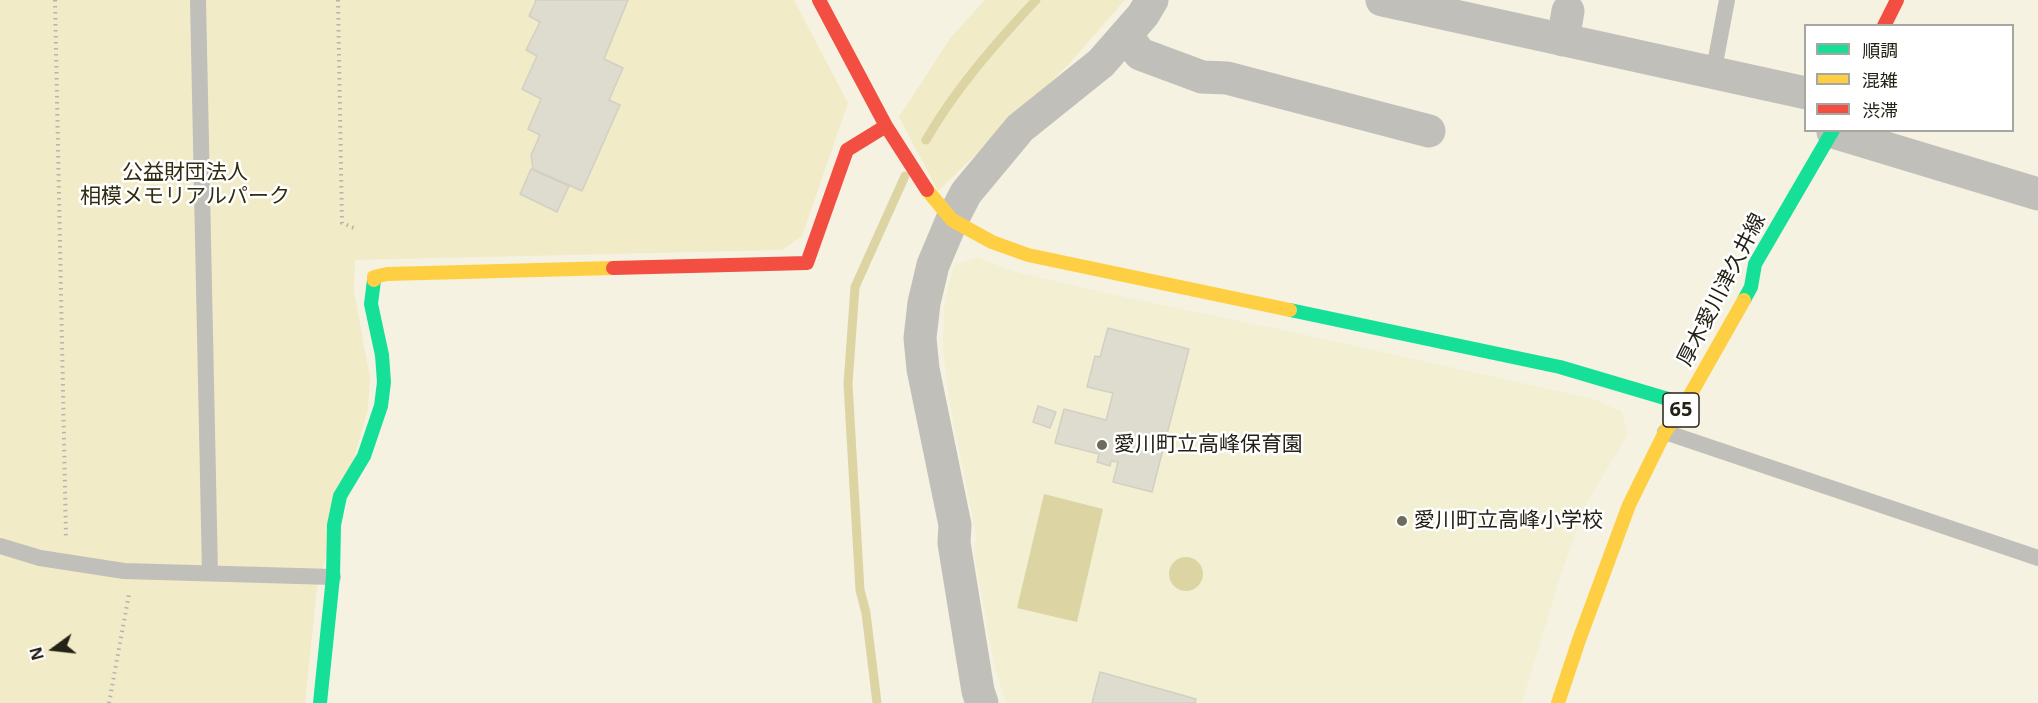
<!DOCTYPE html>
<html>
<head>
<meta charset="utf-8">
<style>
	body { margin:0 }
	#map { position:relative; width:2038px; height:703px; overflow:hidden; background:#f5f2e2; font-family:"Noto Sans","Noto Sans JP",sans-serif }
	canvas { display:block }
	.legend { position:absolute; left:1804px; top:24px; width:210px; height:108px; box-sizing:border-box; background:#fff; border:2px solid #a7a7a2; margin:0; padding:8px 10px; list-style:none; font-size:18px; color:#242217 }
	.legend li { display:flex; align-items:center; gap:12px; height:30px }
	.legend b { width:30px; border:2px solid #a7a7a2 }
	.north { position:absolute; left:24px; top:619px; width:60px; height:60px; -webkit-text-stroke:4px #fff; paint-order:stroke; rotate:255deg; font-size:16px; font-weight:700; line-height:24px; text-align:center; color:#242217 }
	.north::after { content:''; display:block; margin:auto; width:21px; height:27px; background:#242217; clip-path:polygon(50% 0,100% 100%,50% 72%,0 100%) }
</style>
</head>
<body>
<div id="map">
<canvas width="2038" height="703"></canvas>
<ul class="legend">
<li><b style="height:8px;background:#16e098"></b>順調</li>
<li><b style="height:8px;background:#ffcf43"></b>混雑</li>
<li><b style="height:8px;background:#f24e42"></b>渋滞</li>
</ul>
<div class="north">N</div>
</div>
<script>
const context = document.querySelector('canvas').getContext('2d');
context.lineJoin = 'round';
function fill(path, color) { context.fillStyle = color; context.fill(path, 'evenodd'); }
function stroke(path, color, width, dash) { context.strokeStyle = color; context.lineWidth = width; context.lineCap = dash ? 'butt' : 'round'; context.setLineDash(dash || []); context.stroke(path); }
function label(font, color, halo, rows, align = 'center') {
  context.font = font + ' "Noto Sans","Noto Sans JP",sans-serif'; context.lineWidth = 5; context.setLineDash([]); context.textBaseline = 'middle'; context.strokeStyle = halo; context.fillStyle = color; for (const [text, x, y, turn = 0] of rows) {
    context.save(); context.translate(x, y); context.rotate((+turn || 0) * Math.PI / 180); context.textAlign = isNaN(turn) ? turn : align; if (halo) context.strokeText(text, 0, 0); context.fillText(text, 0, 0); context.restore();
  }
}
fill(new Path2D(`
	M978,257L1012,271L1133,299L1279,329L1594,399L1622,412L1628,435L1587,502L1561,574L1522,703H1006L994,665L973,547L977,540L949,399L943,352L944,304L954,265Z`), '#f3efd3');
fill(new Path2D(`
	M0,0H794L848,103L802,236L782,250L355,260L354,291L370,378L368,409L317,588L305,703H0Z
	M985,0H1125L1068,65L938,191L899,117L951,37Z`), '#f1ebc8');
fill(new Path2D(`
	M1044,494L1103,509L1077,622L1017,608Z
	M1169 574a17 17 0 1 1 34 0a17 17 0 1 1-34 0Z`), '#dcd5a3');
stroke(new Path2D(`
	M926,140C956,88 995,44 1036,0
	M877,703L866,613L860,590L848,384L855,287L905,176`), '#dcd5a3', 9);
const building = new Path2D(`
	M535,0H628L604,59L623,68L609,100L620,105L582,191L533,169L531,155L540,135L528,129L541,99L522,89L537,56L526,50L540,22L529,16L536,1Z
	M531,169L569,186L557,212L520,194Z
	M1108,328L1189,349L1152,492L1113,482L1118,462L1111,461L1110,466L1097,462L1099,454L1055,443L1064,409L1106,420L1113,393L1087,387L1095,356L1100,357Z
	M1038,406L1056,412L1050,428L1033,422Z
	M1100,672L1196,699L1195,703H1092Z`);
fill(building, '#dedbcf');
stroke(building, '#d2d0c3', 1.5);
stroke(new Path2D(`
	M55,0L66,538
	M338,0L342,223L354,228
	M109,703L129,594`), '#b5b4ad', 4, [1.5, 4.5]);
stroke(new Path2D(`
	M198,0L210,573
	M1713,74L1727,0
	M1665,432L2038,558
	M0,546L40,558L124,571L333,577`), '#c0bfb9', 16);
stroke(new Path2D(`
	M1382,0L1806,93
	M1126,35L1140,54L1202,77L1227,78L1429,131
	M1563,40L1568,11
	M1833,132L2038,194
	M982,703L978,691L954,543L955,525L923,369L920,338L924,303L933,265L952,220L966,193L1020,128L1101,63L1143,15L1152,0`), '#c0bfb9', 33);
stroke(new Path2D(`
	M1744,300L1751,287L1755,264L1833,130
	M1290,310L1560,367L1685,404
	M320,703L333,577L334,525L340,496L364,456L381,406L384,382L382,355L371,304L374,280`), '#16e098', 14);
stroke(new Path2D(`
	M927,190L952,220L992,242L1028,255L1290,310
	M374,280V277L387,274L613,268
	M1558,703L1579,640L1629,505L1665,432L1685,404L1744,300`), '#ffcf43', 14);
stroke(new Path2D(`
	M819,0L886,126L927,190
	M1884,26L1897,0
	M613,268L807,263L847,150L886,126`), '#f24e42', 14);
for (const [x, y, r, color] of [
	[1102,445,6,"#6d6b5e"],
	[1402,521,6,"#6d6b5e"]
]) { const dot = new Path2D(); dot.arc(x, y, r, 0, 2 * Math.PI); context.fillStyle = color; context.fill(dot); stroke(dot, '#fff', 2); }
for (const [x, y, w] of [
	[1681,410,36]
]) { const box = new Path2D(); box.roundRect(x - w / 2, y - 17, w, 34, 4.5); context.fillStyle = '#fff'; context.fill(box); stroke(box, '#242217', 1.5); }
label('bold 20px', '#242217', null, [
	["65",1681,410]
]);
label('21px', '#312c0f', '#fff', [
	["公益財団法人",185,173],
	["相模メモリアルパーク",185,197]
]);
label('21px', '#242217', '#fff', [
	["厚木愛川津久井線",1722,290,-63]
]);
label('21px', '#242217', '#fff', [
	["愛川町立高峰保育園",1114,445],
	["愛川町立高峰小学校",1414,521]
], 'left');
</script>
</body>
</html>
